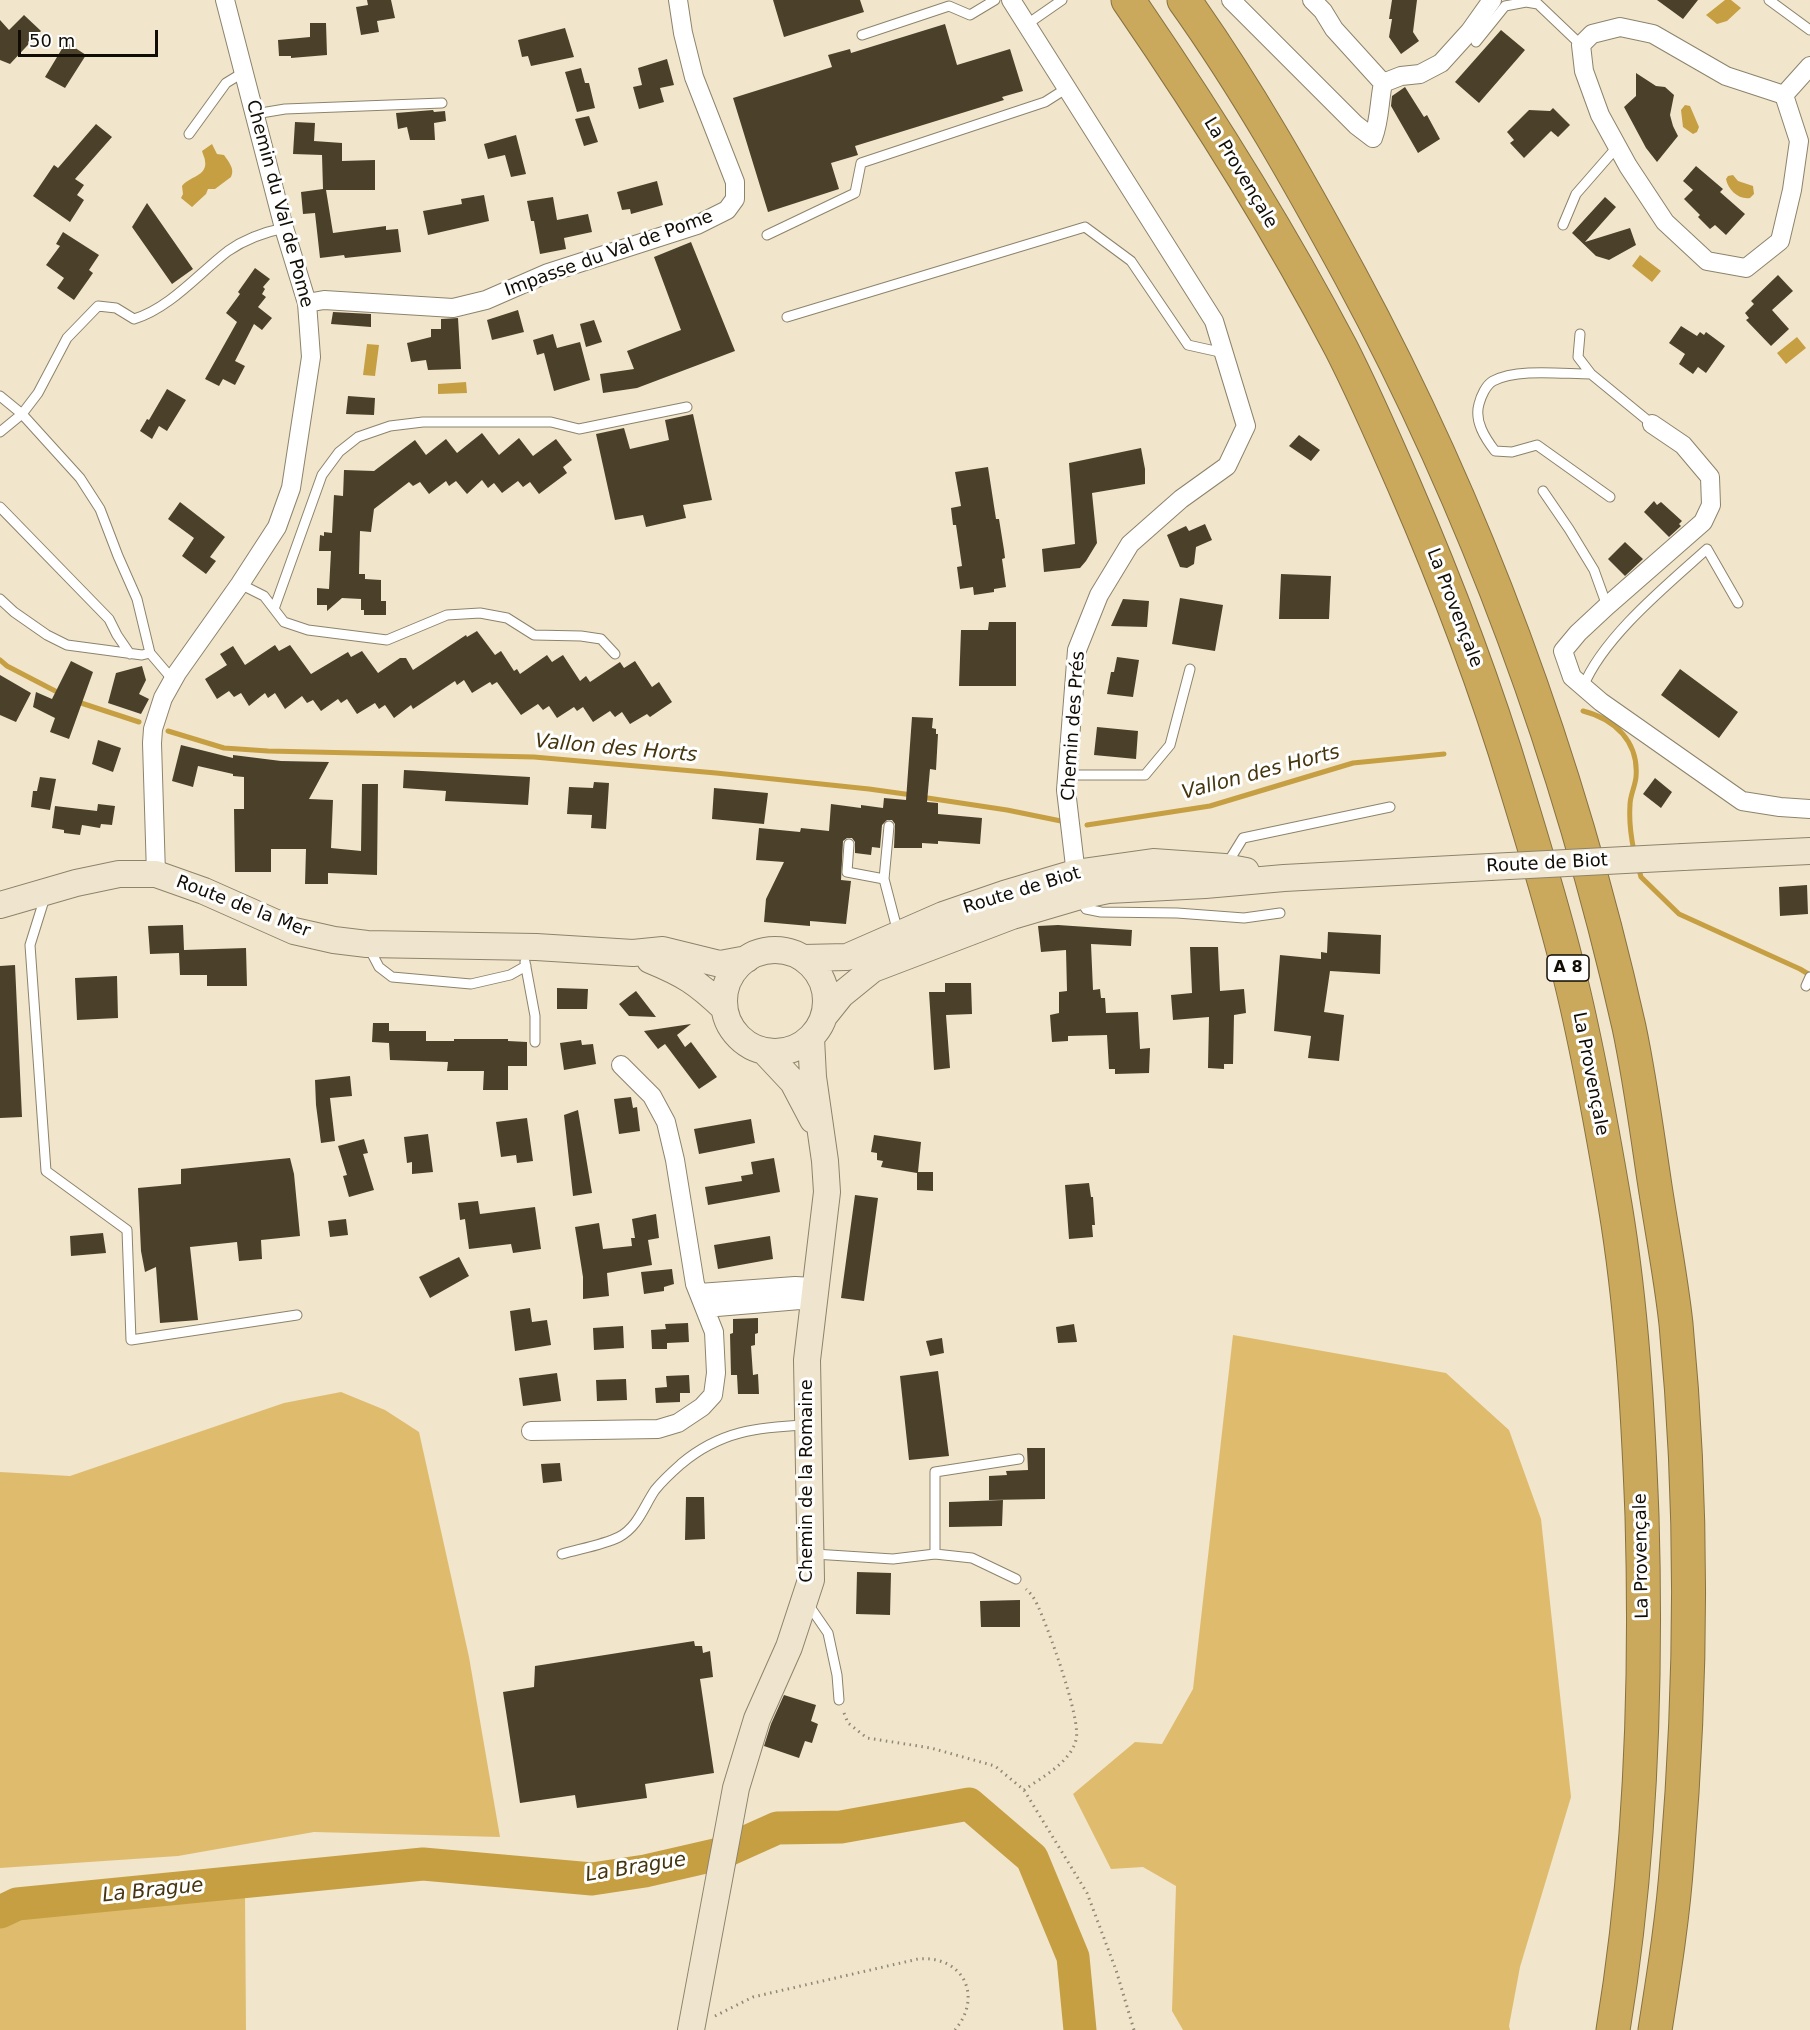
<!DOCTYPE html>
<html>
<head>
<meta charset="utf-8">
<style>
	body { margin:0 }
	#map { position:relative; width:1810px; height:2030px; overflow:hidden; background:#f1e5cc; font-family:"DejaVu Sans",sans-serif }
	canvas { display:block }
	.scale { position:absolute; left:18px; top:30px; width:140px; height:27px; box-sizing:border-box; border:3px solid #110d05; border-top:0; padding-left:8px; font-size:18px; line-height:21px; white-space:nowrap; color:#110d05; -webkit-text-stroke:4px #fff; paint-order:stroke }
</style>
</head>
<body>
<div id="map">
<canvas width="1810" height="2030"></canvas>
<div class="scale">50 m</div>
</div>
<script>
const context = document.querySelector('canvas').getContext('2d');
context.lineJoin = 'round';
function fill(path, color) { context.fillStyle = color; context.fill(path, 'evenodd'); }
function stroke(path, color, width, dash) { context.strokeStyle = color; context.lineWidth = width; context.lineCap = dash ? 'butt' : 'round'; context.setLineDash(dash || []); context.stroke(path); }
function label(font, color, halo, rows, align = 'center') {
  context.font = font + ' "DejaVu Sans",sans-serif'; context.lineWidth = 6; context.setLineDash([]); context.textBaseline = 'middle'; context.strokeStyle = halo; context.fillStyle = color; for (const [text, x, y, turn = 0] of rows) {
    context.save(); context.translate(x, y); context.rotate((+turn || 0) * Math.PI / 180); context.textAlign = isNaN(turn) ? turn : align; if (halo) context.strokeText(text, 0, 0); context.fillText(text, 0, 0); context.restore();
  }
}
fill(new Path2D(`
	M1233,1335L1446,1373L1509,1430L1541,1519L1571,1797L1520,1967L1509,2026L1510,2030H1183L1172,2011L1176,1886L1143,1867L1111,1869L1073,1794L1135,1742L1162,1744L1193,1689Z
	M341,1392L385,1410L419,1432L469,1657L500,1837L314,1832L178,1856L0,1868V1472L70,1476L284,1403Z
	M245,1895L246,2030H0V1924L12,1918L66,1907Z`), '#dfbc6d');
fill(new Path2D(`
	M1725,0H1731L1741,8L1727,21L1717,24L1706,15Z
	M1685,105L1690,106L1699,127L1697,132L1693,134L1683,127L1681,110Z
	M212,144L217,154L224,155C229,162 235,169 231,177L215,189H208L206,194L192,207L181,198L183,194L182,186C188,177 208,176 205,161C205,158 203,155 202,151Z
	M1733,175L1738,181L1753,186L1754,194L1750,198C1739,200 1728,190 1726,179L1728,176Z
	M1640,255L1661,271L1652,282L1632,266Z
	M1797,337L1806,348L1786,364L1777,353Z
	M367,344L379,345L375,376L363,375Z
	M466,382L467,393L438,394V384Z`), '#c69f43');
stroke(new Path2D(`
	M0,660L7,666L61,694
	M75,701L139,722
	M1583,711C1615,719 1639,742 1636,777C1635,787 1630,795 1630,805C1629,820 1631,837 1634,851
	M168,731L224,748L268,751L534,757L716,773L869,789L912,795
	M921,797L1007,810L1061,821
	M1087,825L1210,806L1353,763L1444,754
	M1638,866L1641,877L1679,914L1800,969L1810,975`), '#c69f43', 5);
stroke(new Path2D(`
	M0,1912L17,1904L423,1864L592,1879L645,1871L719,1854L777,1828L841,1827L969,1804L1032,1858L1073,1957L1080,2030`), '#c69f43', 33);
fill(new Path2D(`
	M367,0H391L395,18L377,21L379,32L361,35L356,7L368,5Z
	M773,0H860L864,12L784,37Z
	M1392,0H1417L1413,32L1419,41L1401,54L1389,37L1392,19H1389Z
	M1657,0H1698L1683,19Z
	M24,15L41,31L10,64L0,60V20L9,30Z
	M310,23H326L327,55L291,58V56H279L278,40L310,37Z
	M945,24L957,65L1010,49L1023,91L1002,97L1004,100L855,146L858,155L831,163L839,189L768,212L733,98L832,67L828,55L850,49L851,53Z
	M565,28L574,57L531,66L528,56L522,57L518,40Z
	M1501,30L1525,50L1479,103L1455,82Z
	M66,42L86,55L65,88L45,77Z
	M667,59L674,85L660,88L664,102L639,109L633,87L642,85L638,68Z
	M581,68L585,83H589L595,108L577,112L565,72Z
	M1636,73L1656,86L1665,87L1674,95L1670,115L1673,126L1678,136L1657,162L1646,148L1624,107L1636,96Z
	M1405,87L1424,117L1427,115L1440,139L1418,153L1391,106L1392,96Z
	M1553,108L1570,125L1558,137L1551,131L1524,158L1510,143L1514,140L1507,132L1529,110L1550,111Z
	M433,110L434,112L445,111L446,121L434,123L435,140H410L407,127L398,129L396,113Z
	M589,116L598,142L584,146L575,119Z
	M295,122L315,123L314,141L342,143V161L375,160V190H326L333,233L386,226V230L398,229L401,252L345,258L344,255L320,258L315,213L303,214L301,192L323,189L322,155L293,154Z
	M96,124L112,137L75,179L84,185L77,195L84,200L70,222L33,196L54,165L58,168Z
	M516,135L526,174L511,177L505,155L488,159L484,144Z
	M1696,166L1723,189L1720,192L1745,214L1726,235L1715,225L1710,229L1698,217L1700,215L1684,199L1693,190L1683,181Z
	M657,181L663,205L631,214L630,209L622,210L617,192Z
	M484,195L489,221L428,235L423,211L462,204L461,199Z
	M553,197L557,220L588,214L592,232L564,238L566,249L540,254L534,221H531L527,201Z
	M1605,197L1616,207L1585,242L1630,228L1636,245L1609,260L1596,256L1572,233Z
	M147,203L193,269L172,284L132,227Z
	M63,232L99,255L89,270L93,273L74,300L57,288L64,278L46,265L60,246L56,244Z
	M691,242L735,351L637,388L603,393L600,374L634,369L627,351L681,330L654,257Z
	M255,268L270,279L263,287L265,289L262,294L266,297L258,307L272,318L262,330L254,324L235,361L245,366L235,385L223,379L219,386L205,379L237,322L226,313L240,294L238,292Z
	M1778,275L1793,291L1772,310L1789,329L1771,346L1746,320L1749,318L1745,313L1754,304L1751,301Z
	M518,310L524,332L492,340L487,320Z
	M333,312L371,314V327L331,324Z
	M458,318L461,369L428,370L426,360L411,362L407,343L431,337V329H441V319Z
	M594,320L602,342L586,347L580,324Z
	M1681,326L1697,336L1700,332L1704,335L1706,332L1725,346L1706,373L1698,367L1693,374L1679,364L1685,354L1669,343Z
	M553,334L557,348L580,342L590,380L554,391L544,353L537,355L533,340Z
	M167,389L186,400L167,431L159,426L152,439L140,431L147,419L149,420Z
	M348,396L375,398L374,415L346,414Z
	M693,414L712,500L683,505L686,518L646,527L643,515L615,520L596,434L624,428L630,449L669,440L665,420Z
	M482,433L499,455L519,438L533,456L556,439L572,460L563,467L567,473L539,494L530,482L523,487L518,481L502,493L494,483L488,488L482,480L467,494L456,481L449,486L446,481L429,494L420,482L413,486L409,482L374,509L371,532L360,531L359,574H365V579L381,580V601H386V615H364V610H361V599L342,598L327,611V605H317V588L329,589L331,551H319L320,535L324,536V532L332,533L334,495L343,496L344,470L374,471L415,440L426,455L446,439L457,453Z
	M1299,435L1320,450L1311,461L1289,446Z
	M1141,448L1145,469V484L1092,493L1097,543L1086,561L1080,568L1044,572L1042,549L1075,544L1069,463Z
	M988,467L996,519H999L1004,550L1005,558L1002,559L1006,587L994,589V592L974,595L973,587L960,589L957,567L962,566L956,525H953L951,508L961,506L955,472Z
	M1654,501L1657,505L1661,502L1682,521L1679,524L1681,526L1669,537L1644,512Z
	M180,502L225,537L210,557L216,561L206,574L182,556L194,538L168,519Z
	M1205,524L1212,540L1196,547L1194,564L1187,568L1180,567L1167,535L1186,526L1189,531Z
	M1625,542L1643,559L1625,576L1608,559Z
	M1281,574L1331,576L1329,619H1279Z
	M1180,598L1223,605L1215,651L1172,644Z
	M1123,599L1149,601L1147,627L1111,626Z
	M989,622H1016V686H959L961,630H988Z
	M477,631L495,655L501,651L514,671L517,669L520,674L547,655L552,662L563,655L580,681L586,676L590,682L620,662L624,668L635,661L652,687L659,682L672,702L650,717L647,714L630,724L622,712L615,717L610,711L593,722L583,707L577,711L574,707L557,718L549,706L543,710L538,704L521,715L497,682L492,685L490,682L472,693L464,680L457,685L455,681L413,709L411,705L394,718L385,705L379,709L375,703L357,714L347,699L341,703L338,699L321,711L313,700L307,703L302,696L285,709L275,693L268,698L265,693L249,706L241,693L234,697L229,691L217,699L205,679L227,665L220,654L233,646L245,665L275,645L279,651L290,645L311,674L348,652L351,657L362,651L378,673L400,658H406L413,670L466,635L467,637Z
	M1117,657L1139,660L1133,697L1107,694L1111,672H1114Z
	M71,661L93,672L69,739L50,732L55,718L33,707L36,692L52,699Z
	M142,666L146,680L139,694L149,699L141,714L108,703L116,673Z
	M1680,669L1738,712L1719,738L1661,695Z
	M0,675L31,693L16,722L0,715Z
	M912,717L933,718L932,728L936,729V734H938L936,770L930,769L927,802L938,803V814L982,818L980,844L938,841V844L922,843V848H894L895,824L892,820H887L882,825L880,848L872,847L871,855L855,853V842L852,838H847L843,841L841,880L851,881L846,924L810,921V926L764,922L766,899L784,862L756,860L759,828L800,832L801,828L829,831L831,804L861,808V805L883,808L884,798L906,800Z
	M1097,727L1138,731L1136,759L1094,755Z
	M98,740L121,748L113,772L92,764Z
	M181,745L233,758V755L281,761L329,762L309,799L333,800L331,848L361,851L362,784H378L377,875L328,873V884H305L306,849H271V872H235L234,809H244V777L233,776V774L198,766L193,787L172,781Z
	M404,770L530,777L528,805L445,801L446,791L403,788Z
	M40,777L56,779L50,810L31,807L33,791H37Z
	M1655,778L1672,792L1661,808L1643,794Z
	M594,782L609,783L606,829L591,828L592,815L567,814L569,787L593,788Z
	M714,788L768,793L764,824L712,819Z
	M98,804L115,806L112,825L101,824L100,828L82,825L80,835L64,833V830L52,828L55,806L97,811Z
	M1807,885L1808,914L1780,916L1779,887Z
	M183,925L184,950L246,948L247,986H207V975H180L179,953L150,954L148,926Z
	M1058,925L1132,930L1131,946L1091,944L1093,990L1100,989L1101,998H1105L1106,1013L1138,1012L1140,1049L1150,1048L1149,1073L1115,1074V1069H1109L1107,1035L1068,1036V1041L1052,1042L1050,1015L1059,1013V992L1067,991L1066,950L1041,952L1038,926Z
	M1328,932L1381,935L1380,974L1330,971L1324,1012L1344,1015L1339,1061L1308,1058L1311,1036L1274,1031L1280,955L1321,959V952L1327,953Z
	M1190,947H1218L1220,991L1244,989L1246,1013L1234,1015L1233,1064H1224V1069L1208,1068L1209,1017L1173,1020L1171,995L1192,993Z
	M15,965L22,1117L0,1118V966Z
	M117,976L118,1018L77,1020L75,978Z
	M945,983H971L972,1014L946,1015L950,1068L934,1070L929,992H945Z
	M557,988L588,989L587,1009H557Z
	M636,991L656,1017L629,1016L619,1004Z
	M373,1023H389V1031H426V1041H454V1039H508V1041L527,1042V1066H508V1090H483L484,1071H447L448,1062L390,1060L389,1043L372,1042Z
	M691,1024L677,1035L685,1047L691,1042L717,1077L699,1089L665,1044L658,1049L644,1031Z
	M581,1040L582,1045L593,1044L596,1064L564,1070L560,1043Z
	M350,1076L352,1096L330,1098L335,1141L321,1143L316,1105L315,1080Z
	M631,1097L633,1108L637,1107L640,1131L619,1134L614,1099Z
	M578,1110L592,1193L573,1196L564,1115Z
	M527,1118L533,1161L517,1163L516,1155L501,1157L496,1122Z
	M751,1119L755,1143L699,1154L694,1129Z
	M428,1134L433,1172L412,1174V1162L407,1163L404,1137Z
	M874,1135L921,1142L918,1172H933V1191L917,1190V1173L881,1167L883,1161L877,1160V1153L871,1152Z
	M364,1139L368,1153L363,1154L374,1190L349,1197L343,1176L347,1175L338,1146Z
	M290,1158L294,1174L300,1236L261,1240L262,1259L239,1261L237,1242L190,1247L198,1320L160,1323L156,1267L145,1272L141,1251L138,1188L181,1184V1169Z
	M774,1158L780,1192L708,1205L705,1187L742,1181L741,1176L753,1174L751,1162Z
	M1089,1183L1091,1197H1093L1095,1225H1092L1093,1237L1069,1239L1065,1185Z
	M855,1195L878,1198L864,1301L841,1298Z
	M478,1201L480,1214L535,1207L541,1249L513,1253L511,1244L469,1249L465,1219L460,1220L458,1203Z
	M656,1214L659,1238L648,1240L652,1265L607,1273L609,1296L583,1299V1277L575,1227L599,1223L603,1249L632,1246L631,1238H635L632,1219Z
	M346,1219L348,1235L330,1237L328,1221Z
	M103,1233L106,1253L71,1256L70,1236Z
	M770,1236L773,1259L718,1269L714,1245Z
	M459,1257L469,1276L430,1298L419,1277Z
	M672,1269L674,1284L664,1287V1291L644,1294L641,1272Z
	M530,1308L532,1322L547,1320L551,1345L515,1351L510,1311Z
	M758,1318V1333L755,1334V1345L751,1346L753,1375L758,1374L759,1394H738L737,1375H731L730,1334L733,1333V1319Z
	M688,1323L689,1342L667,1343V1349H652L651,1330L666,1329L665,1324Z
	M1074,1324L1077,1342L1058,1343L1056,1327Z
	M623,1326L624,1348L594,1350L593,1328Z
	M942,1338L944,1353L930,1356L926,1341Z
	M938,1371L949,1456L909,1460L900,1376Z
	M557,1373L561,1401L523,1406L519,1378Z
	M689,1375L690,1393H680V1402L656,1403L655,1388L667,1387L666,1376Z
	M626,1379L627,1400L597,1401L596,1380Z
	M1027,1448H1045V1499L989,1500V1476L1007,1475L1006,1471L1028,1470Z
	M560,1463L562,1481L543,1483L541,1464Z
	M686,1497H704L705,1539L685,1540Z
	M1003,1500L1002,1526L949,1527V1502Z
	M857,1572L891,1573L890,1615L856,1614Z
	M1020,1600V1627H981L980,1601Z
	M694,1641L695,1646H702L703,1653L710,1651L713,1677L700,1679L714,1773L645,1784L647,1798L577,1808L575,1795L520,1803L503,1692L534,1687L535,1666Z
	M784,1695L816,1705L811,1721L818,1724L812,1743L805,1741L799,1758L764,1746L771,1724Z`), '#4b412b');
const lane = new Path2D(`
	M1769,0L1810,30
	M1026,25L1062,0
	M862,35L949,6L970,15L995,0
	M1476,42L1505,6L1526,2L1538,4L1581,45
	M255,114L285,109L442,103
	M189,134L226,83L244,72
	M1563,225L1576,194L1617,147
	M767,235L855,193L861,163L1045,102L1067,88
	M787,317L1085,227L1131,261L1188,345L1224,353
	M1580,334L1578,357L1591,374L1652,424
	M1591,374C1563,374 1517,368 1493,381C1486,385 1481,396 1479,404C1474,421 1485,438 1495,451L1512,452L1537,445L1610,497
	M0,396L22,414L80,478L100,509L118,556L137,599L150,653L173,680
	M0,432L22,414L38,393L67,338L98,306L116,308L134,319C170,308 198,274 228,251C245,239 265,232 284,228
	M1543,491L1569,529L1594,570L1607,606
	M0,507L109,619L117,635L130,654
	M240,584L264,596L284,622L308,630L387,640L447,615L480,613L507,618L534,635L581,636L601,639L615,654
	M0,599L14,612L47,635L67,645L142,655L150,653
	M274,609L322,475L339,452L358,437L390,426L423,422H551L579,429L687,407
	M1583,687C1603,637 1667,585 1707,549L1738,603
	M1067,775H1145L1170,745L1190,669
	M889,826L884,879L896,925L893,933
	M849,844L847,872L884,879
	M1227,864L1243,838L1390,807
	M45,897L30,945L46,1171L127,1230L131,1340L297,1315
	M1080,898L1086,909L1101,912L1177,913L1244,918L1280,913
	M368,946L379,967L392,977L471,984L510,975L526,966
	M525,962L535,1016V1042
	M1806,986L1810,977
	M562,1554C579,1549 603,1545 619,1537C638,1527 644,1506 655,1490C663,1480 672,1472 681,1464C720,1431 758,1427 806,1425
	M814,1554L893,1559L935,1554V1472L1019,1459
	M935,1554L972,1558L1016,1579
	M808,1604L828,1633L837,1675L839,1700`);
const street = new Path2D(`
	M1011,0L1214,321L1246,426L1227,466L1181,499L1130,544L1099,595L1077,650L1066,790L1077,883
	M1231,0L1356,125L1373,138C1380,120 1379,102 1383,83L1401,76L1420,74L1441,63L1470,31L1492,0
	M1312,0L1323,11L1334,29L1383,83
	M1620,27L1653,34L1726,76L1784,95L1799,141L1792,190L1780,241L1746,268L1707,261L1665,222L1628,166L1600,115L1584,71L1581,45L1592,34Z
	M1784,95L1810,66
	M307,303L324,300L453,308L486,300L548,273L697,225L727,210L735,199V182L694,77L683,33L678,0
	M1652,424L1683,445L1710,477L1711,505L1703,522L1607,606L1578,633L1563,651L1572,677L1601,702L1742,801L1780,807L1810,809
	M156,874L152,743L153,729L163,698L177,673L240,584L277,527L291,488L311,357L307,303L284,228L225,0
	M699,1293L795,1286L815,1287
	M705,1308L800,1300L814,1302
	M531,1431L658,1429L678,1423L702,1407L713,1395L716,1373L714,1332L695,1284L675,1160L666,1122L652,1096L621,1065`);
const secondary = new Path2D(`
	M1683,857L1810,851
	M0,905L76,883L119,874H156L204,891L294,931L334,940L367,944L536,947L633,953L663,950L720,964L747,959
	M724 1001a51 51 0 1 1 102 0a51 51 0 1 1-102 0Z
	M803,958L847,957L943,915L1004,894L1075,873L1153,862L1225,867L1246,871
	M650,960C684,974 697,982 724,1008
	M825,1015L841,995L873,969L1012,916L1080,896L1108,890L1205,885L1284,878L1490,867
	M764,1051L793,1082L813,1120
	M691,2030L736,1788L757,1719L789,1647L811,1580L807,1360L827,1192L825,1161L813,1077L811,1038`);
const highway = new Path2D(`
	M1128,0C1205,112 1278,228 1341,348C1364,393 1384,439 1404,485C1447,584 1485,684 1516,787C1535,849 1554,911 1569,973C1588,1049 1602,1128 1615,1205C1632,1307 1638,1412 1642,1516C1647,1688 1641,1860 1613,2030
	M1184,0C1246,87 1299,181 1350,275C1478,512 1570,765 1629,1027C1640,1079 1647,1133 1655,1186C1662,1232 1671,1278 1676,1324C1693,1501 1692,1682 1677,1860C1673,1917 1664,1973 1655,2030`);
stroke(lane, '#8d836b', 11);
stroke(street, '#8d836b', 20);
stroke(secondary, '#8d836b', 28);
stroke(highway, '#89723e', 35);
stroke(new Path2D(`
	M844,1713L848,1723L867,1738L931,1748L995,1766L1024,1790L1087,1893L1116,1970L1134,2030
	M1024,1790C1042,1777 1070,1763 1076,1740C1082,1720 1046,1621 1035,1600C1032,1595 1029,1592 1026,1589
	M715,2016L753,1997L918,1959C962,1955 984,1995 955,2030`), '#908876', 3, [1.5, 4.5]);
stroke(lane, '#fff', 9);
stroke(street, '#fff', 18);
stroke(secondary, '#efe5ce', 26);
stroke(highway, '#caa95d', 33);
const secondaryBridge = new Path2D(`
	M1490,867L1683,857`);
stroke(secondaryBridge, '#8d836b', 28, []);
stroke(secondaryBridge, '#efe5ce', 26);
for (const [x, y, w] of [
	[1568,968,42]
]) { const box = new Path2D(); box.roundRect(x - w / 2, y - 13, w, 26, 4.5); context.fillStyle = '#fff'; context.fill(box); stroke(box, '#110d05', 1.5); }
label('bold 16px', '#110d05', null, [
	["A 8",1568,968]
]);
label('18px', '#110d05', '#fff', [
	["La Provençale",1240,173,59],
	["Chemin du Val de Pome",279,204,75],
	["Impasse du Val de Pome",609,254,-20],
	["La Provençale",1454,608,69],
	["Chemin des Prés",1074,726,-86],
	["Route de Biot",1547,864,-3],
	["Route de Biot",1022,891,-17],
	["Route de la Mer",243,907,21],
	["La Provençale",1590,1074,79],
	["Chemin de la Romaine",807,1481,-90],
	["La Provençale",1642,1556,-91]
]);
label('italic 20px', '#45350d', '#fff', [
	["Vallon des Horts",616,749,5],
	["Vallon des Horts",1261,773,-15],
	["La Brague",636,1868,-9],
	["La Brague",153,1891,-6]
]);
</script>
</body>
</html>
